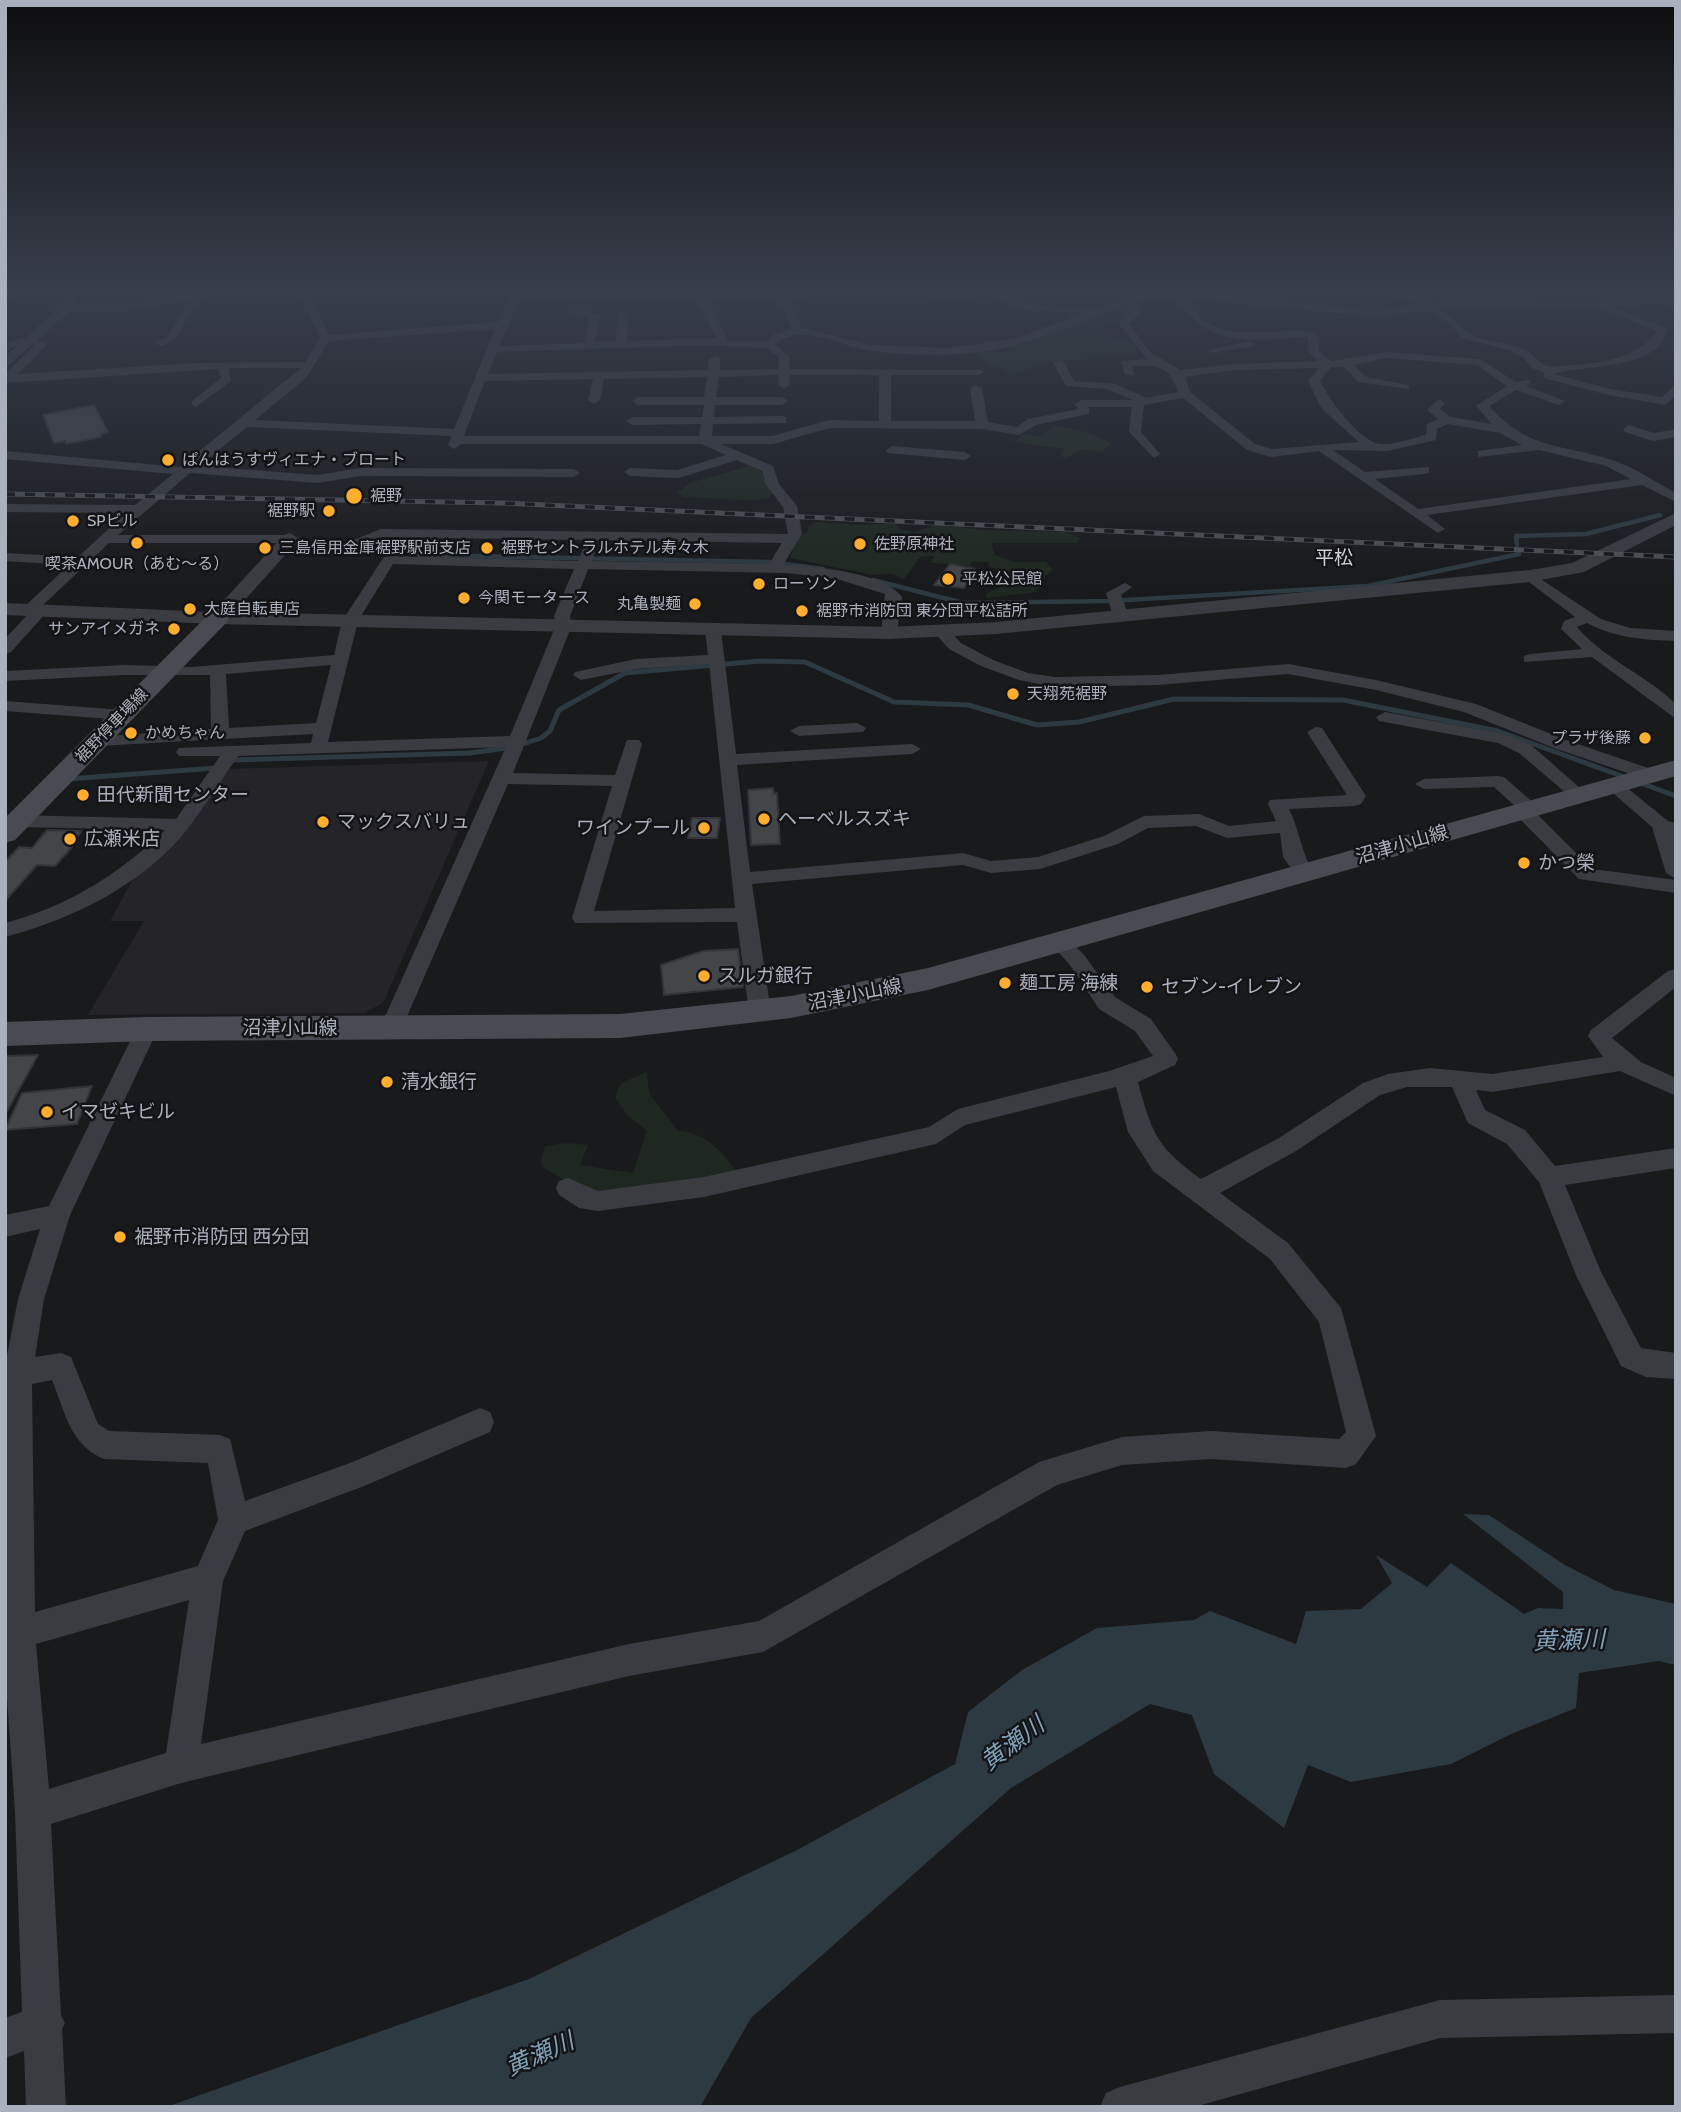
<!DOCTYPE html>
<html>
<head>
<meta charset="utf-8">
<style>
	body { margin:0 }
	#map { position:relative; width:1681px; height:2112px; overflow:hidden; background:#191a1c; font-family:Cabin,sans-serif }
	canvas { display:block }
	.frame { position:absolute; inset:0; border:7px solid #abb1bc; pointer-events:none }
</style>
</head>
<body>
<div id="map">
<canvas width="1681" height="2112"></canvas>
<div class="frame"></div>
</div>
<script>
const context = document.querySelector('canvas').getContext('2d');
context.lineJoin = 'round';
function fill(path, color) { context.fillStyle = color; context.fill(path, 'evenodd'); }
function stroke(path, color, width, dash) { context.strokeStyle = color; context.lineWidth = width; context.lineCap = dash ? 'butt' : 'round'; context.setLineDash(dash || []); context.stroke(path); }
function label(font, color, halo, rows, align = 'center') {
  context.font = font + ' Cabin,"Noto Sans JP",sans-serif'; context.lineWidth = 5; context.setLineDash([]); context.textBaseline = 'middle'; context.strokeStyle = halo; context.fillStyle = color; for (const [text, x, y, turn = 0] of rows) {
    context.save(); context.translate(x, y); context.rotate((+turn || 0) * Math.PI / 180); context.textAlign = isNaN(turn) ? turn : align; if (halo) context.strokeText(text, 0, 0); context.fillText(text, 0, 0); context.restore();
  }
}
fill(new Path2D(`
	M489,761L383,1003L364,1013L88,1015L144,921H110L140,866L227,769Z`), '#252529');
fill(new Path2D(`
	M1126,303L1132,313L1117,325H1104L1106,329L1102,332L1108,342H1134L1140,353L1090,355L1089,359L1043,363L1015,374L986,362L972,350L994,347L1000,352L1016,350L1011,345Z
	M1054,425L1086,432L1112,443L1102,452L1081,449L1067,458L1061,456L1064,449L1015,442L1023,433L1041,437Z
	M753,465L760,470L772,493L769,498L751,500L683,497L677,493L690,483Z
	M816,522L861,525L894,523L900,529L914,532L936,525L948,526L981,530L1065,532L1080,538L1077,543H991L995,555L1015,562H1046L1053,570L1045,576L1036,592L987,598L985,594L1001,587L1002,579L1021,574L989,567L988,562L972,561L970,566L931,563L934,556H921L904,579L892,574L873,575L790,558L798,536L808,532V527Z
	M647,1072L649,1093L678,1131C704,1131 726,1154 739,1176L596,1198L544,1168L541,1161L545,1146L566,1143L588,1145L580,1165L633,1173L647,1131L628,1116L615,1097L621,1083Z`), '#1f2820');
fill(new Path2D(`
	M1463,1514L1489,1515L1565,1565L1614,1590L1676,1604V1665L1659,1661L1579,1673L1576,1708L1511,1734L1451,1764L1351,1782L1308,1765L1284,1828L1214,1774L1192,1715L1150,1704L1011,1788L751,2018L700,2107H166L529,1979L797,1850L955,1764L968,1712L1022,1670L1097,1628L1194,1620L1210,1611L1296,1644L1306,1611L1361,1609L1392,1583L1376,1555L1427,1587L1451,1563L1524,1614L1538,1608L1563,1609V1592Z`), '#2e3a41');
stroke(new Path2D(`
	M1517,545L1516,536L1586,534L1660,515
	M419,555L769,562L823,569
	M873,580L963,603L1109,601L1368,586L1519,554`), '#2e3a41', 4.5);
stroke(new Path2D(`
	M227,763L233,760L470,753L514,747L541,738L550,731L559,710L625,673L760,661L805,662L894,702L968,705L1037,725L1079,722L1174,699L1343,700L1498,731L1676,796
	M68,779L216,768`), '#2e3a41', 5);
const building = new Path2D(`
	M94,405L108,432L100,434L101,437L66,444L65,441L54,443L43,415Z
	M950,564L975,569L964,588L934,585Z
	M773,788L774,794L777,793L780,844L751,845L748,790Z
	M692,818H720L717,838H688Z
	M47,830L81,831L72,847L55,866L37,865L5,901V862L19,847L32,848Z
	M738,949L743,987L664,995L661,965L703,951Z
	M38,1055L5,1115V1056Z
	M92,1086L77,1124L5,1130L22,1093Z`);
fill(building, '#434549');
stroke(building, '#333438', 2);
fill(new Path2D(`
	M44,291L39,294L5,298V292Z
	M205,291H231C223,296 212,293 204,298C183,310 188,338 161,346L156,343L168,336L191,300L115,312H64L59,309L64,306H115Z
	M298,291H308L329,335L498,322L515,291H884L788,298L802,328L871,345L950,348L1016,338L1084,313L1020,310L992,295L935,300L916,291H1012L1004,294C1028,307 1068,309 1094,309C1110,309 1127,294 1146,295L1143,291L1199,292L1376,311L1419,305L1410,300L1371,291L1413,294L1431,303L1453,300L1583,303L1668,297L1672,302L1611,307L1667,328C1665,370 1580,365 1554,374L1610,389L1662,397L1676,384V395L1665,405L1609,395L1544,378V372L1532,368L1523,357L1511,351L1462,338L1448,322L1427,310L1376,317L1187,298C1212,351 1270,325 1315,332L1320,338L1318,350L1331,361L1386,352L1480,359L1516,382L1529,380L1531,382L1526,386L1565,401L1559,405L1516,390L1489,406C1530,451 1559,443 1612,460C1634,467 1655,482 1676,493V502L1642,485L1427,515L1445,529L1438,533L1319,451L1271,457L1247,450L1183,398L1144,405L1141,432L1160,454L1154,458L1129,432L1132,407H1089V414L1036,425L1019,435L982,429L830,428L773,444H721L773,466L779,484L797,506L802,534L783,565C812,566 885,572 902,597L897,633L889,638L881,633L885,594L837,579L786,573L588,569L570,616L572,625L513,773L615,775L627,740H639L642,744L594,911L735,908L709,664L636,669L581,680L573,675L575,672L636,659L708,655L705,630L713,625L721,630L736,754L912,744L921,749L912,754L737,765L750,872L963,853L991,861L1038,857L1104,836L1144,816L1199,814L1229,826L1276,821L1268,804L1270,800L1347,795L1307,732L1316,727L1322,728L1366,796L1361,804L1354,806L1289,809C1300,831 1301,853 1314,873L1304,879L1297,877L1283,857L1280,833L1227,838L1196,826L1148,828L1118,844L1040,869L991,873L963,865L752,884L771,1012L768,1018H752L749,1012L737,922L575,923L572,918L612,786L508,784L402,1028L399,1034H383L380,1028L506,747L238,756C222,779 206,804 189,827C145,884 73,919 5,937V923C66,907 120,874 165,830L17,827L5,830V818L17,815L176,819L220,756H179L176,752L179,748L311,743L313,734L98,746L92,745L89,741L92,737L211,729L210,675H125L5,681V671L125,665L192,667L334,655L342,621L384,557L389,556L578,561L583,549L588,548L595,552L592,561L769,564L782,543L382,537L358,545L351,541L381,529L788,534L783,507L766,485L762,471L737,460L679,478L630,476L624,472L630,468L677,470L726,455L701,444H461L454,449L448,445L451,436L247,427L199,466L318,475L360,468L574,469L580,473L574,477L360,476L318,483L190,473L118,535H290L297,539L290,543H109L42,606L49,610L46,613L11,652L5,654V639L28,614L21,610L24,607L69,565L5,561V553L78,557L126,513L5,512V504L135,505L173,474L5,459V451L180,467L301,368H229L231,381L196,407L192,405V401L221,378L218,369L5,383V373L35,345L20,344L5,351V343L28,337L47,344L18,374L196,363L305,362L320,338ZM1149,297L1178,298C1201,349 1262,340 1308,337L1307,351L1318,361L1234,364L1180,370L1149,351L1129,323L1141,312L1137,301ZM521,298L697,299L716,338L627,341L628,315L623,312L618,315L616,341L595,342L600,314L574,310L569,313L570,315L589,317L584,343L499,346ZM778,298L792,329L773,335L766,342L728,341L707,299ZM1128,304L1131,311L1118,323L1147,359L1121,361L1125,374L1135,376L1132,366C1158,365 1169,365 1178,392L1146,398L1116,384L1074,381L1063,361L1059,360L1053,363L1066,386L1107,389L1133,400H1081L1075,404L1078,409L1028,419L1017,427L988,422L982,388L976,385L970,388L975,421H891V375H978L984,372L982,370L790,369L789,356L775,345C800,320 843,348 872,351C920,357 976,357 1022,343C1058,333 1093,317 1128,304ZM1453,306L1598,308L1657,331C1632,365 1588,363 1550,367C1538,363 1534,354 1523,349C1507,341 1483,343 1469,333C1458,325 1451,315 1439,308ZM495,329L454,429L255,420L306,378L329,341ZM705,345L766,348L779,357L778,369L719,370L721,359L715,356L709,359L708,370L488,374L497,352ZM1386,358L1477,365L1507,386L1476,406L1492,424L1451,417L1440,409L1445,403L1439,399L1427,410L1438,419L1427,424L1426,435C1412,438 1390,447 1376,443C1357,437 1328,398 1320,381L1331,367H1344L1358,382L1409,389V385L1366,377L1354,365ZM1319,368L1308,381L1322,409L1359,442L1272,449L1255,444L1190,392L1185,377L1234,370ZM778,375V385L784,388L790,385V375H879V421L829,420L772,436H712L713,424L786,423V417L782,416L714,417L715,405H782L788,401L782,397H716L719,377ZM707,377L704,397H638L632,401L638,405H704L702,417H632L626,421L632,425L701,424L699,436H464L485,381L593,379L588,400L594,404L600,400L604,379ZM1448,424L1500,433L1522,445L1478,451V457L1539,450L1606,466L1631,479L1418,509L1375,479L1424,474L1429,473V467L1365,472L1333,450L1388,451L1436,440L1437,429ZM393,564L574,569L554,616L556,625L510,736L328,742L358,621ZM331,665L316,723L229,728L226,674Z
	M1250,341L1255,344L1254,346L1213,353L1208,350Z
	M1629,425L1654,433L1676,429V437L1653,441L1625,432L1623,429Z
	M892,446L965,452L971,456L965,460L888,453L886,450Z
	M1530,572L1601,619L1630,628L1676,631V641C1645,640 1615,638 1587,623L1577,627C1604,659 1646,675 1676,704V719L1592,657L1524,662V656L1530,654L1582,649L1561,629L1564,621L1575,617L1525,579V573Z
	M1125,583L1132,587L1121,595L1129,616L1121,621L1113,616L1106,593Z
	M941,626L947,628L961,643L993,660L1028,673L1055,677L1158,675L1288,664L1376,680L1476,704L1566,740L1657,771L1660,775L1651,780L1645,779L1554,748L1464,712L1376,690L1288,674L1158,685L1055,687L1019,680L981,666L949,649L933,631Z
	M5,701L123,710L132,715L123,720L5,711Z
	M1385,712L1509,735L1531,745L1588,795L1585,799H1573L1519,753L1498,743L1379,721L1376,717Z
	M857,723L866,728L863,732L799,736L790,731L799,726Z
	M1498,776L1504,777L1536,805L1538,809L1536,813L1592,869L1676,880V893L1579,879L1516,815L1514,811L1516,807L1494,787L1424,789L1415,784L1424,779Z
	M1615,782L1621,783L1668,821L1676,823V879L1666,873L1652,827L1606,787Z
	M1059,935L1066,937L1084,955L1115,997L1151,1019L1175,1053L1178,1059L1175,1065L1138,1082C1152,1134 1157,1147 1201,1179L1279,1138L1363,1083L1388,1074L1430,1068L1492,1074L1603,1057L1588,1036L1591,1030L1668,971L1676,969V987L1612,1038L1641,1062L1676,1078V1096L1620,1071L1492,1092L1476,1090L1485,1110L1525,1130L1555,1166L1676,1148V1168L1565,1185L1601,1272L1641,1348L1676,1353V1379L1646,1377L1621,1366L1576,1275L1539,1182L1507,1144L1468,1123L1452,1087H1407L1380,1095L1296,1151L1220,1193L1288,1243L1341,1308L1376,1436L1356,1464L1346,1468L1211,1459L1122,1465L1057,1485L763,1652L629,1676L181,1783L51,1824L61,2016L65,2023L62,2029L66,2107H26L24,2051L5,2058V2018L22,2012L15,1812L5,1669V1366L18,1299L40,1229L5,1237V1215L49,1206L139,1023H155L158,1029L70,1215L44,1299L35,1357L61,1353L71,1357L98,1424L109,1431L220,1435L230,1439L245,1501L350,1463L480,1408L490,1412L494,1422L490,1432L364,1486L245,1531L223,1581L201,1744L629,1644L759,1621L1039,1462L1122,1437L1211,1431L1339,1439L1346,1432L1319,1322L1270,1259L1153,1171L1128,1132L1116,1087L965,1125L936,1144L704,1197L598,1211L579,1208L559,1195L556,1188L559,1181L568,1178L598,1191L704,1177L929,1127L958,1109L1109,1071L1153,1056L1135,1031L1099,1009L1070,965L1049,942L1052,937ZM52,1380C65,1412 70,1445 104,1459L208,1463L218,1520L198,1566L35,1612L32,1384ZM189,1600L166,1753L49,1789L36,1644Z
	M1676,1995V2033L1440,2038L1194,2107H1100L1106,2093L1120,2087L1440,2000Z`), '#3a3c41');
fill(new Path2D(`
	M68,291H81L69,312L5,369V357L59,307Z
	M1649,291H1665L1676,298V308Z
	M1676,513V525L1584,572L1530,582L996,634L889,639L218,624L5,615V603L213,612L284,535L290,533L299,539L296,543L234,612L889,627L996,622L1530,570L1572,563Z`), '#3a3c41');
fill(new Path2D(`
	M218,611L226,613L229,618L226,623L15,840L5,843V818L210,613Z
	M1676,760V776L928,990L791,1018L620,1038L147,1041L5,1046V1022L147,1017L620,1014L791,996L928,968Z`), '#484b51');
const rail = new Path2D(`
	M5,494L502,503L1676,557`);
stroke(rail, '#4d5056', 5);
stroke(rail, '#141417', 3.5, [10]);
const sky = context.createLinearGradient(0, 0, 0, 587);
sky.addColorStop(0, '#0e0e0f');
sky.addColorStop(0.5, '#383e4b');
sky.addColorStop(1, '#383e4b00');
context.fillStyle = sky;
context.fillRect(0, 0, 1681, 587);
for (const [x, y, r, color] of [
	[168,460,7,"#feae2f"],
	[354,496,9,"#feae2f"],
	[329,511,7,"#feae2f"],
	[73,521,7,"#feae2f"],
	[137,543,7,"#feae2f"],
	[860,544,7,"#feae2f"],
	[265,548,7,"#feae2f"],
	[487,548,7,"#feae2f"],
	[948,579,7,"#feae2f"],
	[759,584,7,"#feae2f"],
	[464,598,7,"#feae2f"],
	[695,604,7,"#feae2f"],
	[190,609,7,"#feae2f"],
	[802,611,7,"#feae2f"],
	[174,629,7,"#feae2f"],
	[1013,694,7,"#feae2f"],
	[131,733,7,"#feae2f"],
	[1645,738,7,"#feae2f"],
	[83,795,7,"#feae2f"],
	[764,819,7,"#feae2f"],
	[323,822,7,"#feae2f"],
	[704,828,7,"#feae2f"],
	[70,839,7,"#feae2f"],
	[1524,863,7,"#feae2f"],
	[704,976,7,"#feae2f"],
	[1005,983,7,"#feae2f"],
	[1147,987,7,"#feae2f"],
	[387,1082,7,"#feae2f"],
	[47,1112,7,"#feae2f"],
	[120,1237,7,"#feae2f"]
]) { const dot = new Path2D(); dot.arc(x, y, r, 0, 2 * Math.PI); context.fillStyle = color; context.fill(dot); stroke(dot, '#141417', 2.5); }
label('16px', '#abb1bc', '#141417', [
	["ぱんはうすヴィエナ・ブロート",182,460],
	["裾野",370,496],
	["裾野駅",315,511,"right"],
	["SPビル",87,521],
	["佐野原神社",874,544],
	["三島信用金庫裾野駅前支店",279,548],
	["裾野セントラルホテル寿々木",501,548],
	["喫茶AMOUR（あむ〜る）",137,564,"center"],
	["平松公民館",962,579],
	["ローソン",773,584],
	["今関モータース",478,598],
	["丸亀製麺",681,604,"right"],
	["大庭自転車店",204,609],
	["裾野市消防団 東分団平松詰所",816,611],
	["サンアイメガネ",160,629,"right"],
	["天翔苑裾野",1027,694],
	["かめちゃん",145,733],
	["プラザ後藤",1631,738,"right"]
], 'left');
label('16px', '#abb1bc', '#141417', [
	["裾野停車場線",112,726,-46]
]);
label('19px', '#ccd0d8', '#141417', [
	["平松",1334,558]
]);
label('19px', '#abb1bc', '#141417', [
	["田代新聞センター",97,795],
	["ヘーベルスズキ",778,819],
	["マックスバリュ",337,822],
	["ワインプール",690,828,"right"],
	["広瀬米店",84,839],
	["かつ榮",1538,863],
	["スルガ銀行",718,976],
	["麺工房 海練",1019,983],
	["セブン-イレブン",1161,987],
	["清水銀行",401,1082],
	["イマゼキビル",61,1112],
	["裾野市消防団 西分団",134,1237]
], 'left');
label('19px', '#abb1bc', '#141417', [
	["沼津小山線",1402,845,-16],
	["沼津小山線",855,995,-11],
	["沼津小山線",290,1028]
]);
label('italic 24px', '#80a2b9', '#141417', [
	["黄瀬川",1569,1641,-2],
	["黄瀬川",1013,1744,-37],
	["黄瀬川",540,2055,-24]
]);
</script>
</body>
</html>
